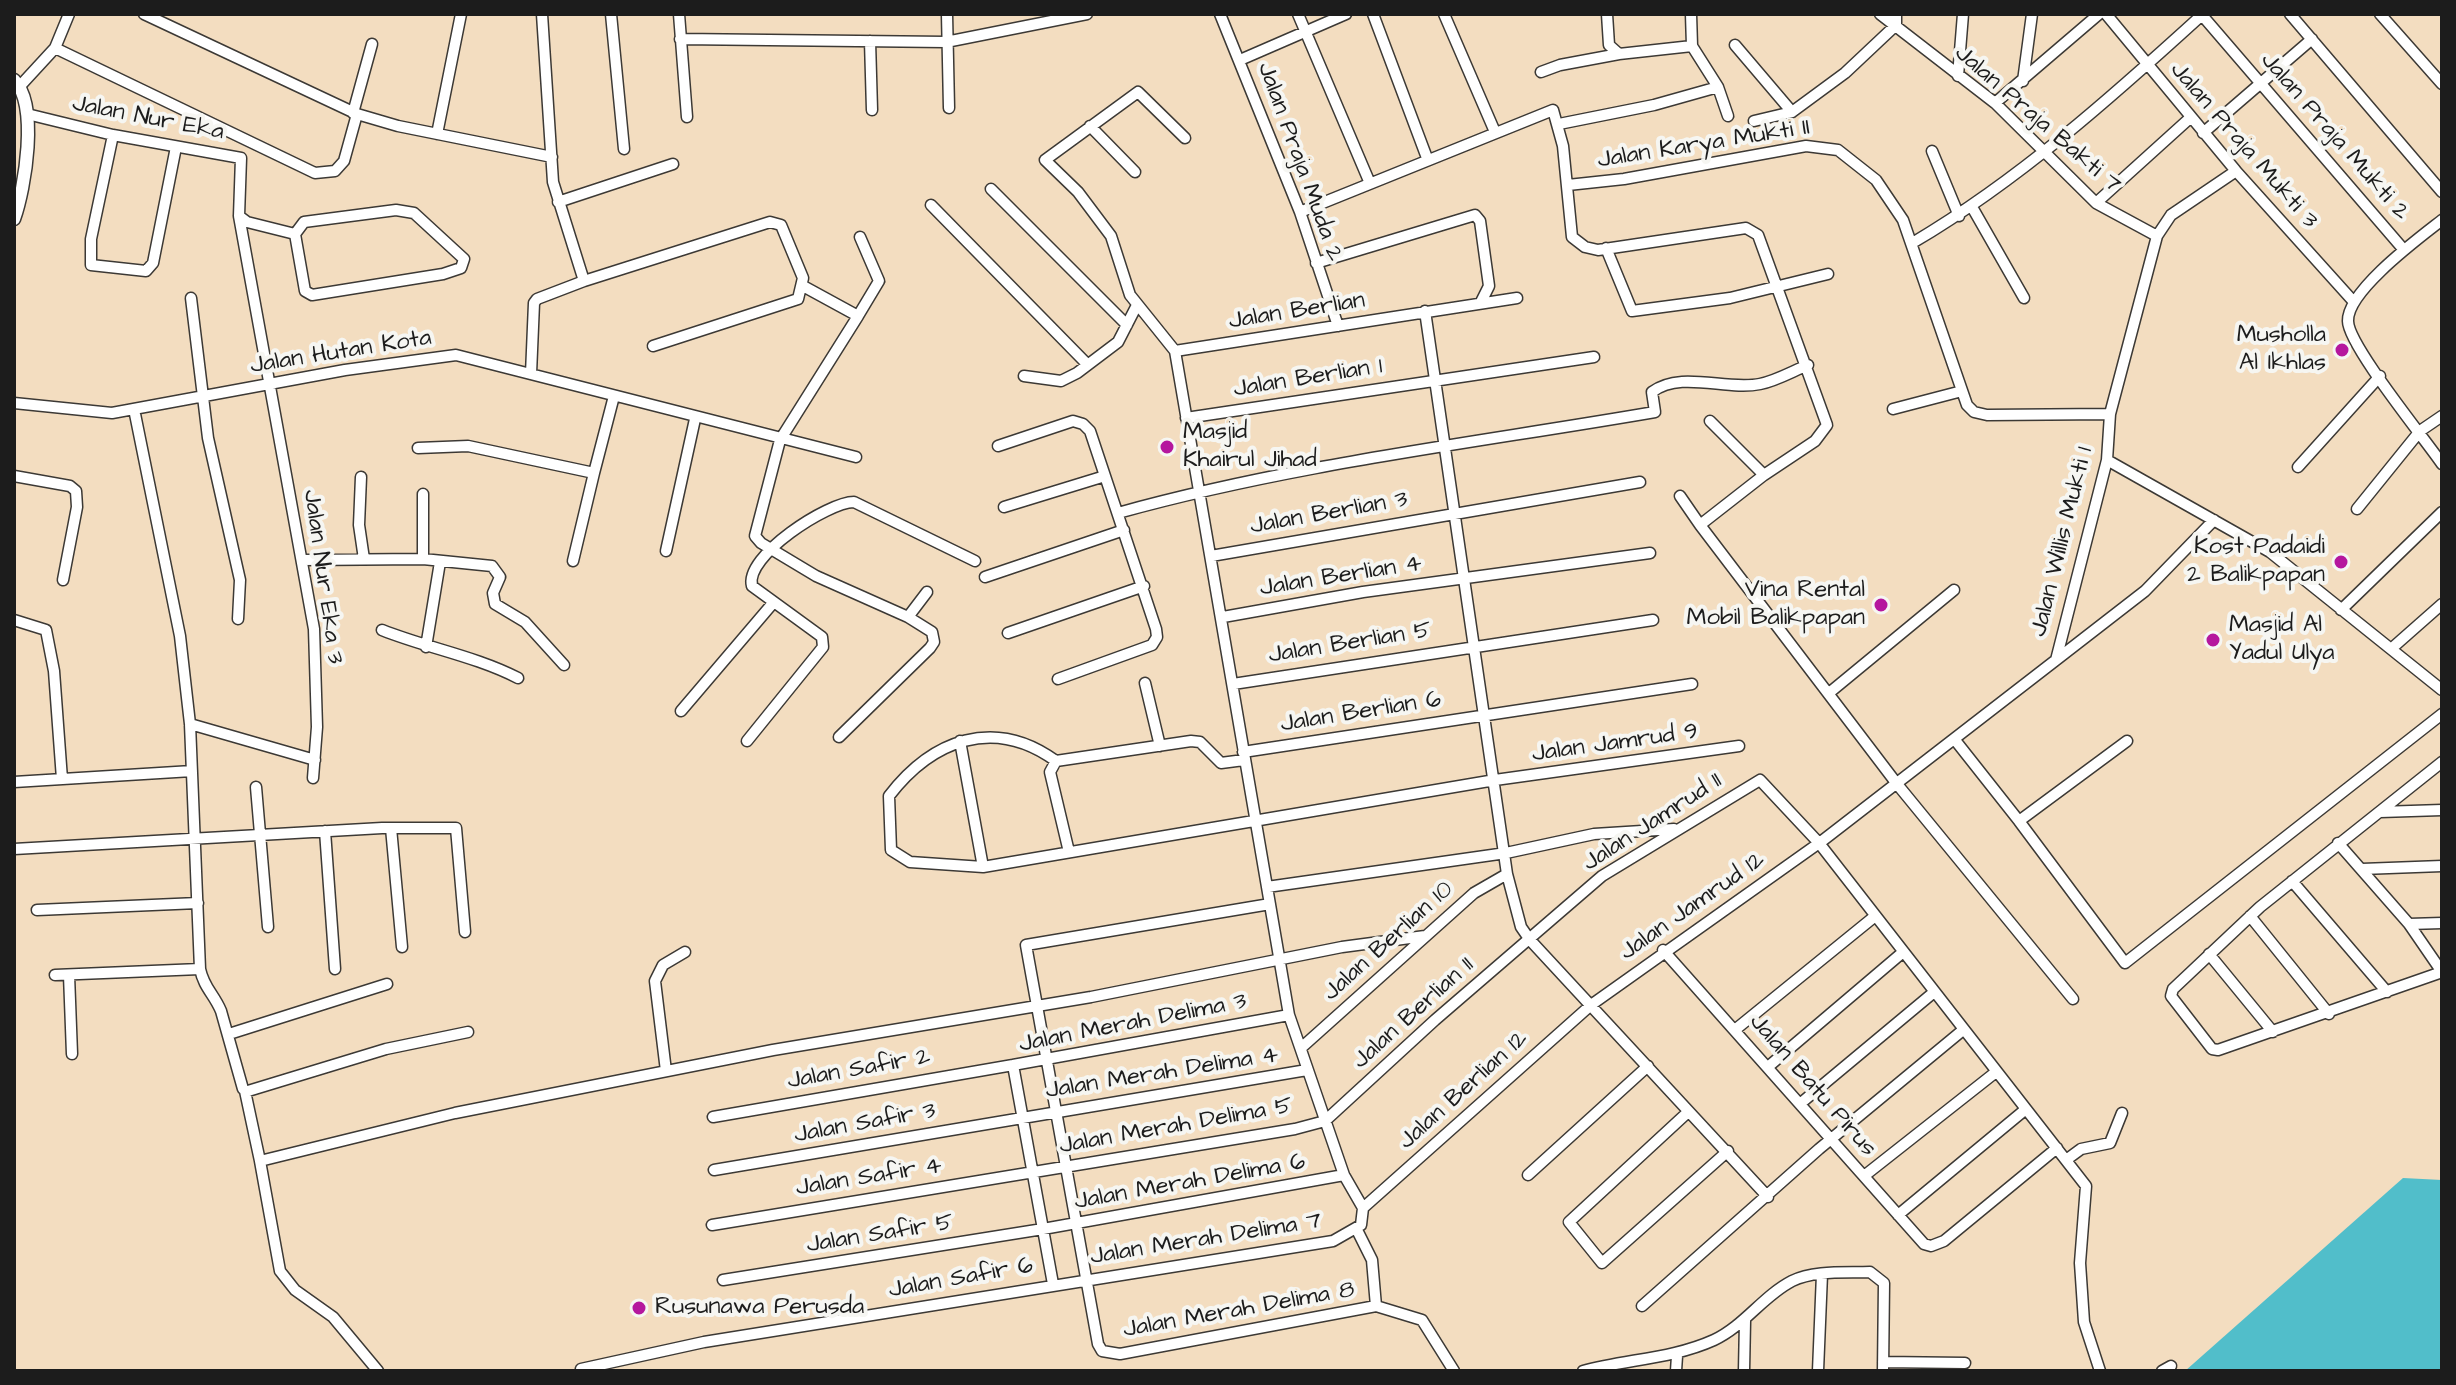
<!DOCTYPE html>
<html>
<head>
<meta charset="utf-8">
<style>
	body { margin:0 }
	#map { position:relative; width:2456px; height:1385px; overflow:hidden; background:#f3ddc0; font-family:"Architects Daughter",sans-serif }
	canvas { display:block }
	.frame { position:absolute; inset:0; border:16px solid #1c1c1c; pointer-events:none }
</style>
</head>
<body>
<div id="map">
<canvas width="2456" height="1385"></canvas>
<div class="frame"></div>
</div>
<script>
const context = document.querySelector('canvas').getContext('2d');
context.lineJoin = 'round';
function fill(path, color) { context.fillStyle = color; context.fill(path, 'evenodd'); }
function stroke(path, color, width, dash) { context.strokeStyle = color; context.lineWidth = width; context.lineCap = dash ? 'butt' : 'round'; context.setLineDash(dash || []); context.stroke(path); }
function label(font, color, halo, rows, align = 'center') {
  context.font = font + ' "Architects Daughter",sans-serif'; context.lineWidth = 8; context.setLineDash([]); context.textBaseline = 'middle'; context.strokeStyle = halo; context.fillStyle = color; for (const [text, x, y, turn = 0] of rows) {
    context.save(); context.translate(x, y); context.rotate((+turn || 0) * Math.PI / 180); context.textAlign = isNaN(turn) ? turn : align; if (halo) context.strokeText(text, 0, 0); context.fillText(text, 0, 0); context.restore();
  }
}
fill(new Path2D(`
	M2403,1178L2442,1180V1371H2185Z`), '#51beca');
const minor = new Path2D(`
	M144,14L357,114L398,126L552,157
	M542,14L553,182L584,281
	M611,14L624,149
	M679,14L687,117
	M947,14L949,108
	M1220,14L1300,212L1338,326
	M1298,14L1369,181
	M1373,14L1427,158
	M1444,14L1495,132
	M1607,14L1609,45L1619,54L1692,46
	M1880,14L1995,103L2096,203L2157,236
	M2106,14L2236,171L2353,301
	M2201,14L2404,250
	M2290,14L2442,192
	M2380,14L2442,84
	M680,39L946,42L1087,14
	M870,41L872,110
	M1735,45L1792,112L1845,73L1896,25V14
	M55,48L315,173L335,171L344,161L357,114
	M1240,60L1346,14
	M1541,72L1560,65L1619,54
	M1958,76L1963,14
	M2023,81L2032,14
	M20,86L55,48L69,14
	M1718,87L1728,116
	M1995,103L2099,14
	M353,113L372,44
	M27,114L113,135L241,158L239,216L247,222L295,234L304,222L396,210L414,213L464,259L461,268L443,274L312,295L305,291L295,234
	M1754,121L1792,112
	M1559,124L1654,105L1718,87L1692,46L1691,14
	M1090,126L1135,172
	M2203,133L2312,39
	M437,134L461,14
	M113,135L91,239V265L146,271L153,263L176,147
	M1932,151L1959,216
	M1568,185L1624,179L1806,146L1838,150L1876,180L1903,220L1967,405L1974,412L1987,415L2110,414
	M991,189L1127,325
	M558,202L673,164
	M2096,203L2190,118
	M931,205L1087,364
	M1972,207L2024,298
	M1300,212L1553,110L1563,146L1572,237L1585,247L1598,250L1746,228L1758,235L1827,425L1815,441L1764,475
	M239,216L314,629L317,727L313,778
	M2442,220C2419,238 2347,291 2348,321C2348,345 2425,439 2442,464
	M1914,242C2019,180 2113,96 2203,14
	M1606,248L1632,311L1730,298L1828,274
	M1316,263L1475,215L1480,221L1489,286L1481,302
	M803,286L858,316L780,440L755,536L761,543L816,576L908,617L932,632L934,642L930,648L839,737
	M191,298L208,438L240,580L238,619
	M1425,311L1507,874L1521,927L1530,940L1768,1197
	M858,316L879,281L860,237
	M1175,351L1517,298
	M531,374L534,303L537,299L584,281L770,222L781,225L803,278L798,299L653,346
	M1024,376L1061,381L1077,373L1118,342L1136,307
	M14,403L112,413L345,370L456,355L856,457
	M134,409L180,636L190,724L200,969C204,988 214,994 221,1011L243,1089L248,1091L386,1049L468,1032
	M1893,409L1962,391
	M1186,418L1594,357
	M1710,421L1764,475L1700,525L1897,784L2073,999
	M998,446L1073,421L1083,424L1090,431L1156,629L1157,637L1152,645L1058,679
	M418,448L468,446L594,473L614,396
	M2107,460L2270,552L2442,690
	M2298,467L2380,376
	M14,476L70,486L76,491L77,507L63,580
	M361,477L359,525L364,559
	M423,494V559
	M1680,496L1700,525
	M1004,507L1105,476
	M2357,509L2420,431L2442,416
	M1118,513C1294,464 1475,443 1655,412L1652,392C1681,370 1726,391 1760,384C1776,381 1793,371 1808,365
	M666,551L695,419
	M1211,556L1640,482
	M302,560L423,559L492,566L500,577L493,593L495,604L525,622L564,665
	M573,561L594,473
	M985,577L1124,530
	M2341,610L2442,512
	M908,617L927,592
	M1223,617L1363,592L1650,553
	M14,620L46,630L54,671L62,779
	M382,630C427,648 475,656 518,678
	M1008,633L1144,586
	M426,647L440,562
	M2391,649L2442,604
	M2056,660L2145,591L2214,520
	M1145,683L1160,746
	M1233,684L1653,620
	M1829,693L1954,590
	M681,711L773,603
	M190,724L315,760
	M1955,740L2019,821L2127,741
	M747,741L823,647L822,637L752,586C744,556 828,502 854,502L975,561
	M960,741L983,867
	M1243,752L1692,684
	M1056,761C994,716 932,740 889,796L891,850L910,862L983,867L1495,780L1739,746
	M2442,762L2260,907L2173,989L2171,996L2212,1049L2218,1050L2442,972
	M14,782L192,771
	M256,787L268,927
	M2380,812L2442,810
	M2019,821L2125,963L2442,714
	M391,828L402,947
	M325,831L335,969
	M2338,843L2409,924L2442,972
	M14,849L382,828H456L465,932
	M1069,852L1050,772L1056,761L1191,741L1200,742L1221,763L1244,760
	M2362,869L2442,866
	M2292,881L2387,992
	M1267,887L1506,853L1594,834L1674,829
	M1270,904L1026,945L1098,1344L1102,1351L1120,1354L1376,1306L1372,1260L1356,1228
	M37,910L198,903
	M2250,916L2329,1014
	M2409,924L2442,923
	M1663,950L1924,1244L1931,1246L1944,1241L2057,1148
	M2209,954L2273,1032
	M55,975L200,969
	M69,975L72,1054
	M1736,1029L1874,917
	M229,1034L387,984
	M1301,1048L1474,893L1507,874
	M1769,1066L1902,953
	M666,1071L655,981L663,965L685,952
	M245,1091L260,1161L455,1113L773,1050L1091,997L1342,947L1425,936
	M1801,1103L1933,993
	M1687,1113L1569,1222L1602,1263L1728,1151
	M713,1117L1013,1065
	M2066,1160L2081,1149L2110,1143L2122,1113
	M260,1161L280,1271L295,1290L333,1317L378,1371
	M714,1170L1307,1070
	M1528,1175L1648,1066
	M1864,1176L1996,1072
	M1363,1208L1591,1005L1822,841L2056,660L2107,460L2110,414L2157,236L2171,215L2236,171
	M1898,1215L2026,1109
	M712,1225L1295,1129L1325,1121L1435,1020L1602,876L1760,780L1819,843L2086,1186L2080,1263L2084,1322L2100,1371
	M723,1280L1043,1229L1344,1175
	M1053,1284L1013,1065L1289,1015
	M1376,1306L1422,1320L1454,1371
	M1642,1306L1819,1149L1963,1030
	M1883,1362L1965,1363
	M581,1369L704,1342L1333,1241L1361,1225L1363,1208L1344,1175L1289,1015L1175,351L1130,295L1111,236L1078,192L1045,160L1138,92L1185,138
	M1583,1371C1627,1359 1672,1359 1714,1340C1744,1326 1763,1296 1792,1281C1814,1270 1846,1273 1870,1272L1884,1283L1883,1371
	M1676,1371L1677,1356
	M1744,1371L1745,1321
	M1818,1371L1822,1274
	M2162,1371L2171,1366`);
const tertiary = new Path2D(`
	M14,80C39,105 25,188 14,219`);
stroke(minor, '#3c3935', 13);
stroke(tertiary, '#3c3935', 15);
stroke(minor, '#fff', 10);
stroke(tertiary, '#fff', 12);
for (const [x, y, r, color] of [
	[2342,350,8,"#b5179e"],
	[1167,447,8,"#b5179e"],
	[2341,562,8,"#b5179e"],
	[1881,605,8,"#b5179e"],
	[2213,640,8,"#b5179e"],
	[639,1308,8,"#b5179e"]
]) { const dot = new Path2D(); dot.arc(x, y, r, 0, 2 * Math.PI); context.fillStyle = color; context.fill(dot); stroke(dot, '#f6f6f2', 3); }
label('24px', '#1c1c1c', '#f6f6f2', [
	["Jalan Nur Eka",148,119,11],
	["Jalan Praja Bakti 7",2037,120,41],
	["Jalan Praja Mukti 2",2334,137,49],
	["Jalan Karya Mukti II",1704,145,-9],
	["Jalan Praja Mukti 3",2243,146,49],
	["Jalan Praja Muda 2",1299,162,70],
	["Jalan Berlian",1297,312,-9],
	["Jalan Hutan Kota",341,353,-9],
	["Jalan Berlian 1",1308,379,-9],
	["Jalan Berlian 3",1329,514,-10],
	["Jalan Willis Mukti 1",2063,542,-76],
	["Jalan Nur Eka 3",322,577,82],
	["Jalan Berlian 4",1341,577,-9],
	["Jalan Berlian 5",1350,644,-9],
	["Jalan Berlian 6",1361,713,-9],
	["Jalan Jamrud 9",1615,744,-8],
	["Jalan Jamrud 11",1653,823,-33],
	["Jalan Jamrud 12",1693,907,-35],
	["Jalan Berlian 10",1389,942,-42],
	["Jalan Berlian 11",1414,1014,-42],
	["Jalan Merah Delima 3",1133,1024,-11],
	["Jalan Safir 2",859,1070,-10],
	["Jalan Merah Delima 4",1162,1074,-9],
	["Jalan Batu Pirus",1812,1086,49],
	["Jalan Berlian 12",1464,1091,-42],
	["Jalan Safir 3",865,1124,-10],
	["Jalan Merah Delima 5",1176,1127,-10],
	["Jalan Safir 4",869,1178,-9],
	["Jalan Merah Delima 6",1190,1183,-10],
	["Jalan Safir 5",880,1235,-9],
	["Jalan Merah Delima 7",1206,1240,-9],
	["Jalan Safir 6",961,1279,-10],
	["Jalan Merah Delima 8",1239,1311,-10]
]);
label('24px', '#1c1c1c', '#f6f6f2', [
	["Musholla",2326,336],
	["Al Ikhlas",2326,364],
	["Masjid",1183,433,"left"],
	["Khairul Jihad",1183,461,"left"],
	["Kost Padaidi",2325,548],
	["2 Balikpapan",2325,576],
	["Vina Rental",1865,591],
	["Mobil Balikpapan",1865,619],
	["Masjid Al",2229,626,"left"],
	["Yadul Ulya",2229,654,"left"],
	["Rusunawa Perusda",655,1308,"left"]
], 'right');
</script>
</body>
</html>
